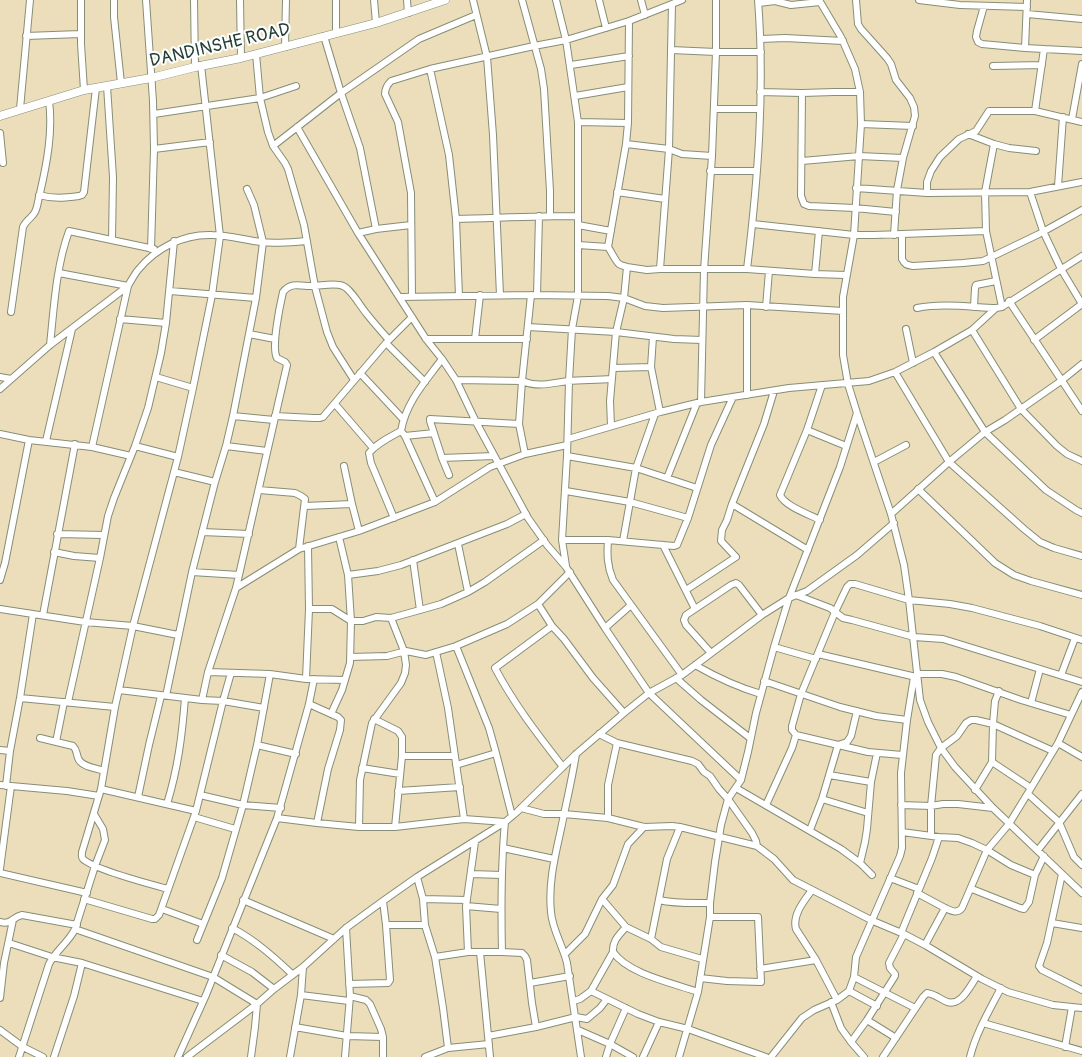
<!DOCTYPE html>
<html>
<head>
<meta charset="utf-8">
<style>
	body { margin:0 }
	canvas { display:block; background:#ecdeba }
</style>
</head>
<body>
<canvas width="1082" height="1057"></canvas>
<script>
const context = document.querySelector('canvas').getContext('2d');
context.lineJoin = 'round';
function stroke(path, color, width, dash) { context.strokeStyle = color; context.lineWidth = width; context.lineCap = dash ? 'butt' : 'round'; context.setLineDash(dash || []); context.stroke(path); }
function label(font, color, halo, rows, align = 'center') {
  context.font = font + ' Pangolin,sans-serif'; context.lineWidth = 4; context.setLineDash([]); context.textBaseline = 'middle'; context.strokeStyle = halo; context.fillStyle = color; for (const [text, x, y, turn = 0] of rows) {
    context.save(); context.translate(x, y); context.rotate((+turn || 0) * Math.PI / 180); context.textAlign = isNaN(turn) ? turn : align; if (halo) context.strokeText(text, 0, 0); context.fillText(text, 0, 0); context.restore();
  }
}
const minor = new Path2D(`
	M81,0V44L84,90
	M114,0V17L121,83
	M146,0L153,101L154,149L151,249
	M194,0L195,67
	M240,0L241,58
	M374,0L376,23
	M407,0L408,13
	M473,0L487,57L493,135L500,295
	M522,0L541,69L544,89L550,191V216
	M556,0L566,40L578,122V296L572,329L569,381L567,456L562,540L566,566
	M599,0L606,28
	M641,0L645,15
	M819,0L841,37L855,69L860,92L861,124L854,235L843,297V355L848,384L857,413L891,514L904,565L909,600L920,700L928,722L941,748L955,767L993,808L1082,893
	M856,0L858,24L861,29L887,58L891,64L896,80L910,98L914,107L915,116L903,158L897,190L894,235
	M919,0L960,5L1027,7
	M759,3L775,1L791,5L820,2
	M984,6L977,31L976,37L978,42L982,44L1025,48L1082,51
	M1027,14L1082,19
	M336,33V0
	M26,36L80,34
	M324,36L341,93L360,148L376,229
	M761,39L785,38L843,41
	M285,47L286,0
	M1025,48L1027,0
	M671,50L716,52H761
	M256,54L260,98L268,132L273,146L285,163L288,169L304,225L315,287L327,332L333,347L354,380
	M571,65L629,56
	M993,66L1042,65
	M430,69L449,155L456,219L459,296
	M107,86L113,177L112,240
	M760,92L802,93L834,92H860
	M802,93L801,196L804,204L809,206L855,208L896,212
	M575,96L628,87
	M20,109L30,0
	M714,109H760
	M1035,111L1044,49
	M154,114L260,98L296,86
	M1072,119L1082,64
	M578,122L628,123
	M861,124L913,126
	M297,127L358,233L426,339L442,359L456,380L476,422L528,518L547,545L566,567L605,628L649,693L741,780
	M0,133L3,163
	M968,134L994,144L1009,148L1036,151
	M626,144L669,149L682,154L712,156
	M994,144L985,192L986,231L1002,307
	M273,146L341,93L419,39L476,15
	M154,149L210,142
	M802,161L859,156L903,158
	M710,171H756
	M1058,186L1063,117
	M856,188L927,193L1030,192L1082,182
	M617,192L665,199
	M1030,192L1043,231L1061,269L1082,304
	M927,193V182L931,171L940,157L959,139L976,131L989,111H1035L1082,122
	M39,195C53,199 65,198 79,196L82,195L84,192L96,88
	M456,219C497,218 537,216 578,216
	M753,224L854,235H874L986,231
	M578,225L611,231
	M358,233L376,229L411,225
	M902,234V259C905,265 907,265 913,266L963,263L983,261L1039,234L1082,210
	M578,245L608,247
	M627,267C625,266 622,266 619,264C616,262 611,251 608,247L626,144L628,123L629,21
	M660,269L669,149L672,4
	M747,269C758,180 765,89 758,0
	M59,273L128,286
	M815,274L819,231
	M170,291L256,298
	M537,295L539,216
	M400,297L531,295L608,296L624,298L645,306L663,308L747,305L843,311
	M412,297L411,193L398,122L385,94C385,88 387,85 391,81L430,69L534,46L566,40L629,21L682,0
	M1009,301L1082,411
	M766,307L769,271
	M974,307L975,288L976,285L996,281
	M917,308C942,303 970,307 996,308
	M11,312L23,227C26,220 32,218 35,212C38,206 38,199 40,193C47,163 53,131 49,101
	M120,319L166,323
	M528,327L616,332L674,339L702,340
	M906,329L913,363
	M972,330L1021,409L1057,446L1067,454L1082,461
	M249,334L275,339
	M653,337L651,367L660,412
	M426,339H527
	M475,339L480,295
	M1034,340L1082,304
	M386,343L425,382
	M50,345C54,307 56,267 69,231L154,249
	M934,352L985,432L1046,490L1076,510L1082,513
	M613,368L651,367
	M895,372L949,462L1024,529L1040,542L1054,548L1082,556
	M360,373L403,419
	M0,377L11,379
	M156,377L193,388
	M456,380L522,381C539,388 551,383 568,381C582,380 597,380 611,379
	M0,389L50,345L128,286
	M747,395V305
	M701,402L704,270L712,156L716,52V0
	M335,404L373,448
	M233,416L274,420
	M275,416L314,418H320L323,417L386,343L412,317
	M611,426L610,401L616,332L624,298L627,267L647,270L660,269H747L815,274L846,275
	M807,430L846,446
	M0,434L29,440L92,447L131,456
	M405,436L434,433
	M568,439L660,412L701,402L789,388L869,381L895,372L934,352L972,330L996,308L1002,307L1082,256
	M46,441L72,329
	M135,446L178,457
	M226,446L267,451
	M92,447L128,286C131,281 134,275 138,270C156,248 183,234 212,235C228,235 245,240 261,242C276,244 292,242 307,241
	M525,454L519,424L522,381L531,295
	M567,456L636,468L697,488
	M442,458L494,456
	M874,462L906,445
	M344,466L352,504
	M174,472L215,482
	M449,475L442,458L430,421V419L519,424
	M667,478L697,403
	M918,489L995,563L1014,575L1031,581L1082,595
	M259,490L295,493L301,496L305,499L299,549
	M566,491L630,502L688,518
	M435,502L405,436L401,431C406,402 425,382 442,359
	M732,504L808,550
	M305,506L352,504L359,531
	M891,514L949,462L985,432L1005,420L1061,381L1082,364
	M394,518L371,463L369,453C377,443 390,437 401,431
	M820,520C808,514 785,506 780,495L807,430L822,385
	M202,532L249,534
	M57,534L104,535
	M562,540H608L674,546L677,545L688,518L711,445L733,397
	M608,540C607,554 607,566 613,580L682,675
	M623,541L636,468L655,414
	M458,544L468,592
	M663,545L695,609
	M54,552L74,556L100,558
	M413,560L420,610
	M192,572L239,575
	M348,575L378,571L401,565L507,524L526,514
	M0,580L5,563L29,440
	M236,588L299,549L359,531L435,502L490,467L525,454L567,445
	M686,590L736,557L721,541L722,530L727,520L732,504L764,424L774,391
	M796,595L830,608L843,618L852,620L914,637L943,639L1082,682
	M538,604L552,626L564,639L593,678L624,713
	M0,609L85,622L133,626L178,635
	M309,609H332L351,621H363L376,617L391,618L420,610L441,604L468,592L485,582L544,540
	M43,615L75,444
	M552,626L495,668C514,704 538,735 563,767
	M605,628L631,605
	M456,646L489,728L496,753L512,816
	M774,647L816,659
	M436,652L448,708L464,819
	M711,653L686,625L684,620L686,615L731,585L736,583L739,585L762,615
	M818,654L916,677
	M350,657L387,656L406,651L426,655L456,646L507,624L538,604L570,572
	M695,665C716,677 737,687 761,694
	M208,672L270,674L306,679L345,680
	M917,674H942L956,677L1021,700L1071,715
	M1061,675L1075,638
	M676,678L701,700L750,738
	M306,679L309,609L308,546
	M764,681L840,707L876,716L907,720
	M119,690L202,700L223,701L264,708
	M166,696L192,572L215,482L226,446L233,416L256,298L263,242L254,205L247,189
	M20,698L115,707
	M202,700L208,672L236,588L287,365L285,362L277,358C271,348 280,305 283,292C290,283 298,285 308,286C318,287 334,282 343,286C351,289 360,306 366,313C373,322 381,331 389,340
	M68,702L100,558L108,516L114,498L135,446L148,408L161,353L166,323L174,241
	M1031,703L1040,669
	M309,704L338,717L341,720L340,730L328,769L317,823
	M331,714L342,690L350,663L351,621L348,575L339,537
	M374,719L398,731L402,737V756L395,827
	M599,734L617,743L692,761L698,764L704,772L710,776L719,789L728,799L752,833L756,841L757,846
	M796,735L868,752L902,755
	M40,738L73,746C77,750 76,752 78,758C81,767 96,768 104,771
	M56,742L64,702
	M1058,743L1082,757
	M257,745L296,754
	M0,750L10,751
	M576,754C572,779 566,804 561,829C555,856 548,884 551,912C552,929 563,946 567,963L581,1057
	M402,756H455
	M992,762L1031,788
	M456,765L496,753
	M362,768L400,774
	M829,775L871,782
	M0,785L67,791L99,796
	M6,786L10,751L20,698L33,614
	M736,788L841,849L860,863L872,875
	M101,789L196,811
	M975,790L992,762L993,724L995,701L999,691
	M398,791L460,787
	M1028,794L1059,822L1074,857L1082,865
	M200,795L243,805L281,808
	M138,797L149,745L161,696
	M822,799L868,813
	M167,804C178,768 182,736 185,698
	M766,805L792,748L796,735L792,730V726L801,694L835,612L847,587L850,584H855L909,600L950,604L972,608L1040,626L1082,640
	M901,805L931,806L943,804H958L993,808
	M521,808L544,814H564L608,818L644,827L672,826L680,827L757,846L774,859L793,880L873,921L904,934L925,945L982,979L1008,992L1053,1005L1082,1008
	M194,817L235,829
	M277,818L317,823L359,827H395L464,819L505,822C501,865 501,908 502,952
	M608,818V785L617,743
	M359,827L360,780L372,723L401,683L405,673L406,665L404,651L391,618
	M810,830L822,799L838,745L847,742L851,736L857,711
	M902,832L939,837L958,838L972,843L987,850L1011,865L1035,875
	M931,836V806L936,755L941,748L957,736L966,723L971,720H976L993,724L1053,751
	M503,848L554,859
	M1038,850L1082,794
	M860,863L865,842L867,829L871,782L877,753
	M0,869L11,786
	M0,873L87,893
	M471,874L502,875
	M1062,874L1047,943L1039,966L1042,970L1082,990
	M417,877L423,899L425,925L435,957L443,1008L448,1048
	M890,878L919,889
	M168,889C153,885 93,869 83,859C81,857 82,855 82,852L101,789L115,707L133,626L178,457L193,388L212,295L220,236L201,65
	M972,889L1020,908L1024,909L1029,902L1035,875L1044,856
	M917,893L945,908
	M84,899L152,919H155L159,915L196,811L223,701L231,673
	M423,899L467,900
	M602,899L626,927L651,939L661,947L702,959
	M243,900L334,939
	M659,900C676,904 692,903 710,903
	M466,906L501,909
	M162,909L203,924
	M0,922C12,925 12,917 22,915L77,925
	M1052,923L1082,928
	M386,925H425
	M232,928C255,940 274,957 293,975
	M75,929L213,977L257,1004L255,1027L251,1057
	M901,933L932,858L939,837
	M651,939L667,859L680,827
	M197,940L222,878L243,805L257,745L270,674
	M9,943L52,957L82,963L203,1001
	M925,945L945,908C952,911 957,914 962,908L987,850L1009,824L1031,788L1058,743L1082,692
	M468,952L466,906L475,842
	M480,952L488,1036
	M613,952C628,974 673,983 698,992
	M565,954L585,934L602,899L613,885L628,844L644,827
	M221,955L252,972L274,989
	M435,957L468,952H502L522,953L525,956L527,960L532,1003L536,1027
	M816,960L837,1000
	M760,969L816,960L796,929C792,915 804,901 812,890
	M854,977L915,1008
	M700,978L727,981L761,982L758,917H710
	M530,983L570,976
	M349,984L388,983L390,980L386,925L383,901
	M591,991L638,1014L659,1022L688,1029L766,1057
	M849,991L877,1006
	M301,995L349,1001
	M350,996L366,1000L370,1004L381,1029L383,1037V1057
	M0,998L4,963L13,920
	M573,1001L580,999L591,991L613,952C612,941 619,935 626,927
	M831,1002L841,1028L851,1042L864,1057
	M867,1020L896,1038
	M983,1023L1082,1051
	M295,1027L347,1036L383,1037
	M0,1030L23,1047L43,1057
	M578,1030L610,1044L633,1057
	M851,1042L867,1020L895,976V974L890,968L889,963L904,934
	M1065,1047L1072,1007
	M19,1057L49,964C56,950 69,942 75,929L95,866L105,840L103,829L94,814
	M54,1057L74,996L82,963
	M178,1057L206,995L277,818L309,704L314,679
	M187,1057L257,1004L274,989L303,967L346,928L383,901L417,877L505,822L517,812L576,754L624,713L649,693L682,675L762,615L789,598L807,591L857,555L894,523
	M290,1057L301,995L303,967
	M345,1057L350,996L346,928
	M425,1057L448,1048L489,1044
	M490,1057L488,1036L536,1027L576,1017L587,1019L600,1008L607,999
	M606,1057L610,1044L626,1008
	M643,1057L659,1022
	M679,1057L698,992L710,917V903L715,862L721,825L728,799L741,780L748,752L756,713L774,647L789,598L840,467L857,413
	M771,1057L802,1018L814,1010L837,1000L849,991L854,977L856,957L900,856L902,848L901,773L907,720L914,677
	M883,1057L923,997L927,993C934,994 939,998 945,1001C960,1009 970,986 977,976
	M970,1057C976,1033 989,1011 1001,988`);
const tertiary = new Path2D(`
	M0,116L84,90L151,78L195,67L241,58L376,23L445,0`);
stroke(minor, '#868e77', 8);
stroke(tertiary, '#868e77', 9);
stroke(minor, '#fff', 6);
stroke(tertiary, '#fff', 8);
label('18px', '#1f3d34', '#fff', [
	["DANDINSHE ROAD",220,46,-13]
]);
</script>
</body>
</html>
